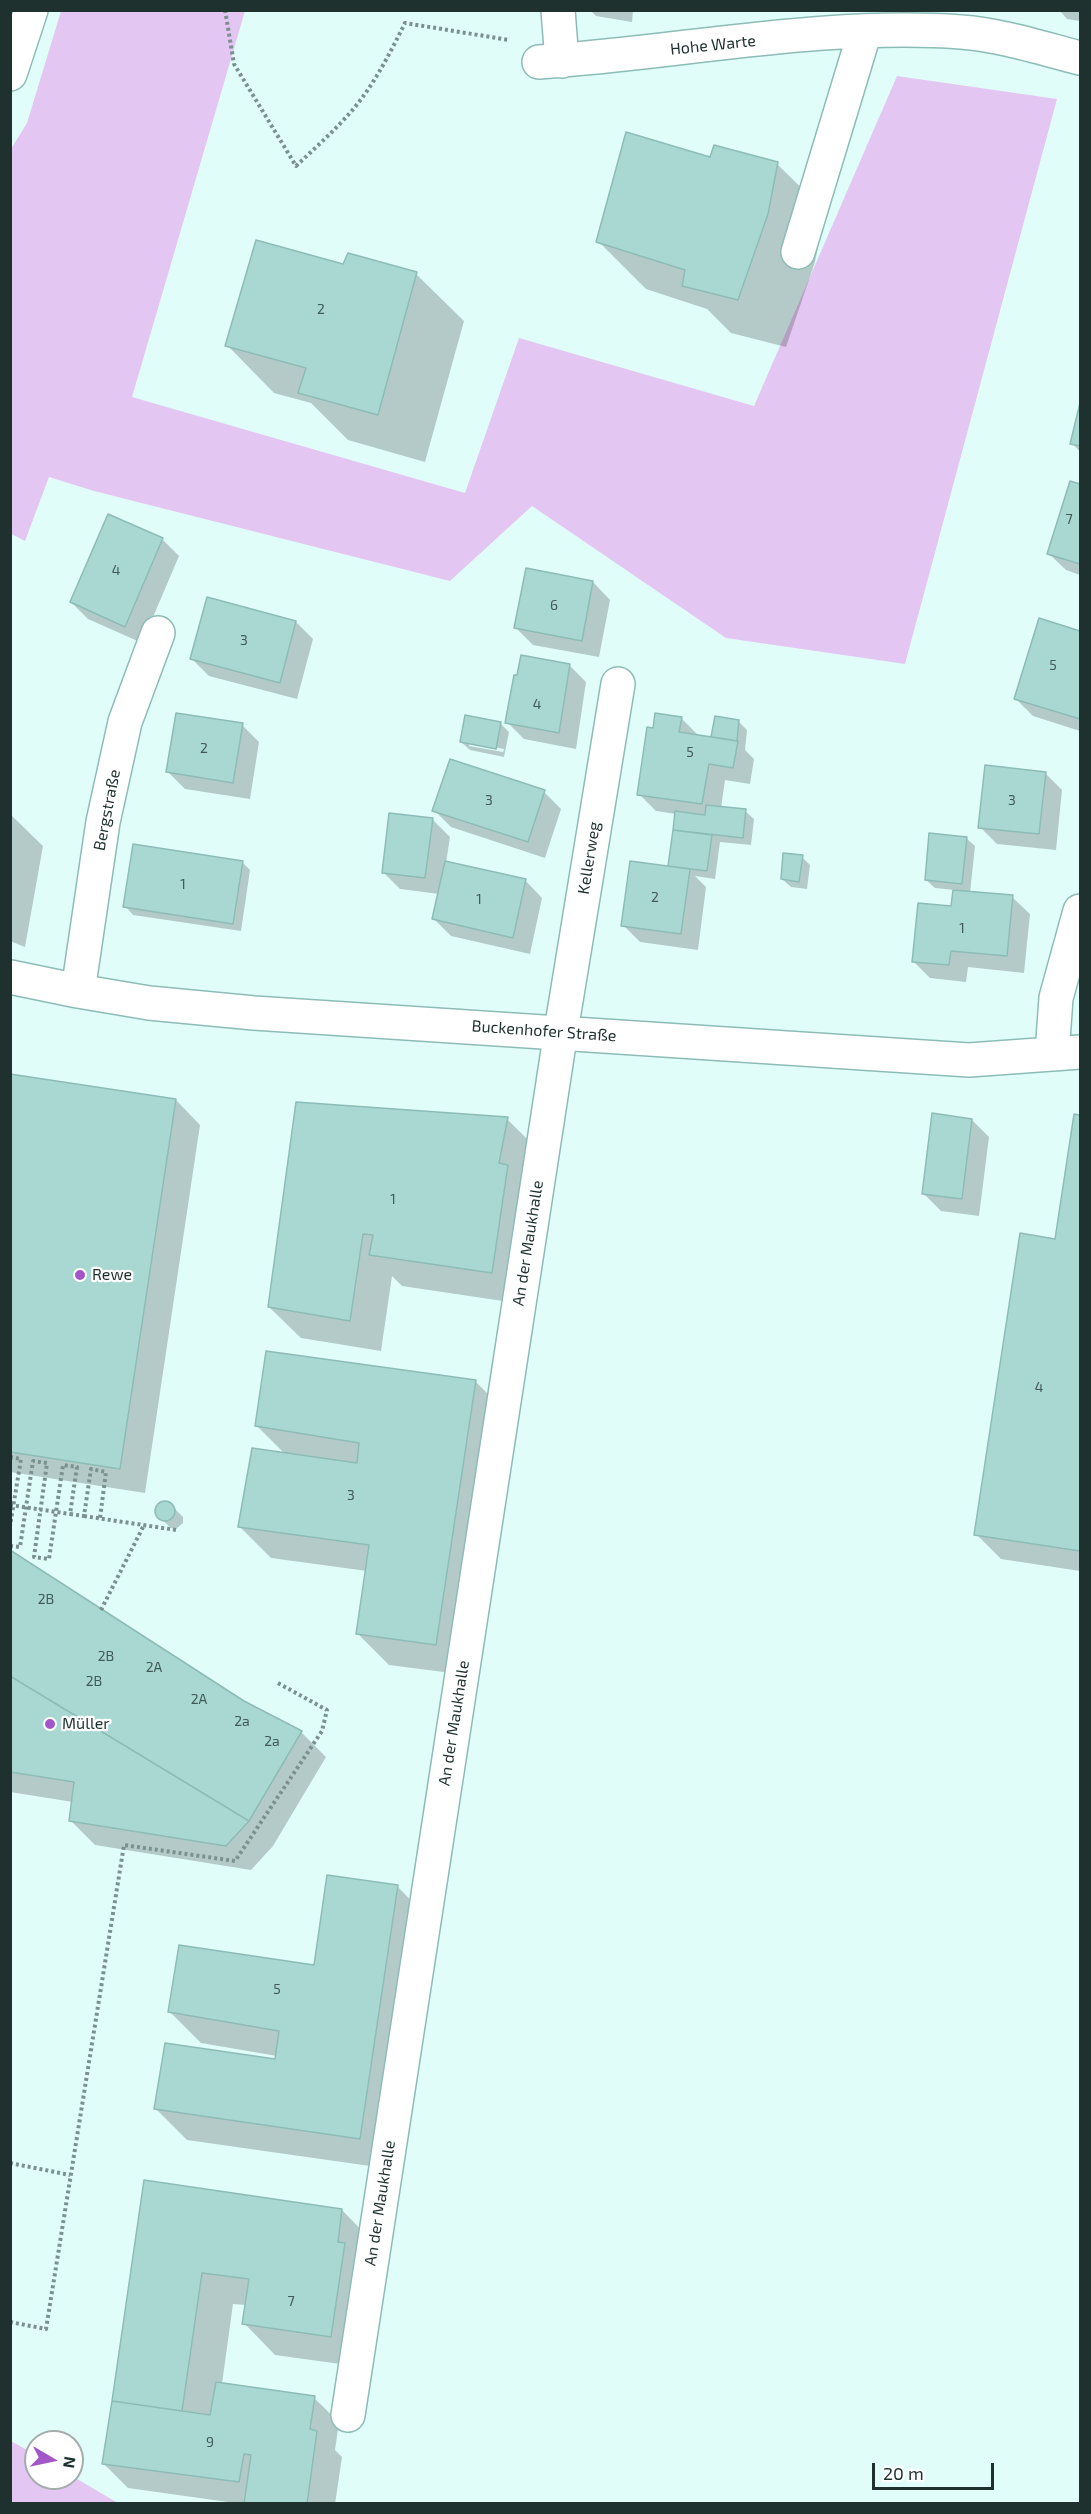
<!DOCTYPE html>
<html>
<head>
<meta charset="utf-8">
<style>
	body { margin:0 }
	#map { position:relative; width:1091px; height:2514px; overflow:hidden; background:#e1fdfa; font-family:"Exo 2",sans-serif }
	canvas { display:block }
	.frame { position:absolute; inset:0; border:12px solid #1e312f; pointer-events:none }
	.north { position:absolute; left:24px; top:2430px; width:60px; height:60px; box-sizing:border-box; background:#fff; border:2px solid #a5adac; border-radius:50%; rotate:99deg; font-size:16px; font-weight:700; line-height:24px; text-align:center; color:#1e312f }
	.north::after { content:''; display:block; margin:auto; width:21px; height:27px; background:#a356c8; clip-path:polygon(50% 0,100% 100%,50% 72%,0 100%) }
	.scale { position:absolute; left:872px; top:2463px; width:122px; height:27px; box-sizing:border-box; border:3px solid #1e312f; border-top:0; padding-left:8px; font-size:18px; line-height:21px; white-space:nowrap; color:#1e312f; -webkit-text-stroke:4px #fff; paint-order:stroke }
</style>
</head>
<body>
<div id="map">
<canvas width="1091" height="2514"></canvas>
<div class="frame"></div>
<div class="north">N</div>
<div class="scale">20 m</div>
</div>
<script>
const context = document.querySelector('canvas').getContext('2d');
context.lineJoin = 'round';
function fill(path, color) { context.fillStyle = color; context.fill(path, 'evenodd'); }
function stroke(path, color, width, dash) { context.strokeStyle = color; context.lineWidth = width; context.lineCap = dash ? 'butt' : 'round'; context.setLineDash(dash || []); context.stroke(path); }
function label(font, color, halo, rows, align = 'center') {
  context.font = font + ' "Exo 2",sans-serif'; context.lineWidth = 4.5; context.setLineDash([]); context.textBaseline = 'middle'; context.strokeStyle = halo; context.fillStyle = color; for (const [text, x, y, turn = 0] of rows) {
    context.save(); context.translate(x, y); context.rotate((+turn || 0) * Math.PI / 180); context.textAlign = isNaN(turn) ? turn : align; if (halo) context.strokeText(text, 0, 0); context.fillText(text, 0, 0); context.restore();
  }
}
fill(new Path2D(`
	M61,11H245L132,397L465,493L519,338L754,406L897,76L1057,99L905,664L726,638L532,506L450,581L94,491L49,477L25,541L11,534V149L27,123Z
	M11,2441L36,2455V2478L72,2476L118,2503H11Z`), '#e3c7f2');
fill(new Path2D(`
	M590,10H633L632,22L596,16Z
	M1059,10H1080V21L1067,19Z
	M711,159L777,164L825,211L815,262L786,347L731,333L707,309L646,289L598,241Z
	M344,266L416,274L464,321L425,462L348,440L311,403L274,393L227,345Z
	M1080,409V452L1072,443Z
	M1071,482L1080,485V575L1066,570L1048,553Z
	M162,539L179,556L142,643L88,619L71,602Z
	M593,582L610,600L599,657L533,645L516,628Z
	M1040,620L1080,632V731L1033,716L1016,699Z
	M296,622L313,639L297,699L209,676L192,659Z
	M569,665L586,682L576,749L524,739L507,722Z
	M681,718L698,735L713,739L739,722L747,730L745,750L754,759L750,784L725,780L721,808L745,811L754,819L751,845L720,842L715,879L695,876L706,887L698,950L640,942L623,925L673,868L670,865L676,814L656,811L639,794L654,730Z
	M500,723L509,732L504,757L470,750L461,742ZM469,743L504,749L503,752L469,746Z
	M242,725L259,742L250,799L185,789L168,772Z
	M1045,773L1062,790L1056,850L997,844L980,827Z
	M544,792L561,809L545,858L451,827L434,810Z
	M10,814L43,846L25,947L10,941Z
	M433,820L450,837L446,863L525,880L542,898L530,954L451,936L434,919L439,894L400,889L383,872Z
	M966,838L975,846L970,893L1012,897L1030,914L1024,973L968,967L966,982L930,978L913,961L953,908L955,890L935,888L926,880Z
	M802,857L810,865L807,889L791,887L782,879Z
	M242,862L250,870L241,931L133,915L125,906Z
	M10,1075L176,1100L200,1125L145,1493L10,1472Z
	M1076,1115L1080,1116V1571L1001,1559L976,1534L1056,1240Z
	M507,1119L538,1150L523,1304L402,1286L392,1276L381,1351L301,1338L269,1307Z
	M972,1120L989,1137L979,1216L941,1211L924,1194Z
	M476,1382L507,1413L467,1675L389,1665L358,1634L367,1571L271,1558L239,1526L285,1454L257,1426Z
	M168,1502L183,1517V1523L176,1529L171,1528L157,1515L156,1509L159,1504Z
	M10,1552L243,1702L301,1732L326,1757L273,1846L251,1870L95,1845L70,1820L73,1802L10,1792Z
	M397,1886L428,1918L391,2169L187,2140L155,2108L276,2061L277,2056L201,2043L170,2012L315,1967Z
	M145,2182L342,2210L373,2242L362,2367L275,2355L244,2323L246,2305L233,2304L222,2384L314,2398L339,2422L335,2450L342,2457L335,2504H242L128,2488L103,2463Z`), '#0003');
const building = new Path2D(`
	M626,132L710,157L714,145L778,162L768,214L738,300L682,286L685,270L596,242Z
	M256,240L343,264L348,253L417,272L378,415L298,393L306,368L225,346Z
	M1080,403V446L1070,444Z
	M1070,481L1080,484V564L1047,554Z
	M108,514L163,538L125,627L70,602Z
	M526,568L593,581L582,641L514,628Z
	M207,597L296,621L280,683L190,659Z
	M1039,618L1080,631V719L1014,699Z
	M521,655L570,664L559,733L505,723L514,675H517Z
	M176,713L243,723L233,783L166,772Z
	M655,713L682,717L679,732L738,741L733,768L709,764L702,804L637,795L647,727L653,728Z
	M465,715L501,722L496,749L460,742Z
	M715,716L739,720L737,741L711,737Z
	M450,759L545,790L528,842L432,811Z
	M985,765L1046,772L1039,834L978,828Z
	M706,805L746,809L743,838L673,830L675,811L705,815Z
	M389,813L433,818L425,878L382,873Z
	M673,830L712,835L707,871L668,866Z
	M929,833L967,837L962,884L925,880Z
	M133,844L243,861L233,924L123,907Z
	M783,853L803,855L799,882L781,879Z
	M445,861L526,879L513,938L432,919Z
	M630,861L690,869L681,934L621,926Z
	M953,890L1013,895L1007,956L951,951L949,965L912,962L918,903L951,906Z
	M10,1074L176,1099L120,1469L10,1452Z
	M296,1102L508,1117L499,1163L508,1165L492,1273L369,1255L373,1235L363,1234L350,1321L268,1307Z
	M932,1113L972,1119L962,1199L922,1194Z
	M1074,1114L1080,1115V1551L974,1535L1020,1233L1055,1239Z
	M266,1351L476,1380L436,1645L356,1634L369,1545L238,1527L252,1448L357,1463L359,1443L255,1426Z
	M155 1511a10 10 0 1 1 20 0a10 10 0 1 1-20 0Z
	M10,1550L244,1701L302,1731L249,1821L10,1676Z
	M10,1676L249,1821L226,1846L69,1821L74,1782L10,1772Z
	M327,1875L398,1885L360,2139L154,2109L165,2043L275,2059L279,2031L168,2012L179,1945L314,1965Z
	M144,2180L342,2209L338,2242L345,2243L331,2337L242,2324L249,2279L202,2273L182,2411L112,2401Z
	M216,2382L315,2396L310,2429L317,2431L307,2504H244L251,2455L244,2454L239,2482L102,2464L112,2401L210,2415Z`);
fill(building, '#a9d8d3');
stroke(building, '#8dbcb7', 1.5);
const minor = new Path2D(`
	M558,10L562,61
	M539,62C677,53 822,22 961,32C1001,35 1041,48 1080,58
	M10,74L31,10
	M798,252L865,31
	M10,977L78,991L149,1003L254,1013L969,1060L1080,1052
	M78,991L103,822L125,722L158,633
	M1052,1054L1056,998L1080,911
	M348,2415L561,1031L618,684`);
stroke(minor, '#8dbcb7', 36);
stroke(new Path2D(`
	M225,10L234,64L296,166C314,149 333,132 349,114C373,87 389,55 405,23L509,40
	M10,1457L21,1459L10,1526
	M10,1505L70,1514
	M84,1516L176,1530
	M10,1546L20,1547L33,1461L47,1463L34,1557L49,1559L63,1465L77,1467L70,1514L84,1516L91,1469L106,1472L100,1518
	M101,1610L144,1525
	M10,2163L70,2175
	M10,2322L46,2329L124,1845L235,1861L322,1731L327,1710L276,1682`), '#7a918f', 4, [3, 3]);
stroke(minor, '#fff', 33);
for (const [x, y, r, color] of [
	[80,1275,6,"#a356c8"],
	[50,1724,6,"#a356c8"]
]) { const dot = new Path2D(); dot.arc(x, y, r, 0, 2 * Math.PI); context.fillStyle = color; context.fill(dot); stroke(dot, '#fff', 2); }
label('14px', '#415b58', null, [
	["2",321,309],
	["7",1069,519],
	["4",116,570],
	["6",554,605],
	["3",244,640],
	["5",1053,665],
	["4",537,704],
	["2",204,748],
	["5",690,752],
	["3",489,800],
	["3",1012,800],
	["1",183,884],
	["2",655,897],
	["1",479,899],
	["1",962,928],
	["1",393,1199],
	["4",1039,1387],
	["3",351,1495],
	["2B",46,1599],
	["2B",106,1656],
	["2A",154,1667],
	["2B",94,1681],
	["2A",199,1699],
	["2a",242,1721],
	["2a",272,1741],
	["5",277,1989],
	["7",291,2301],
	["9",210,2442]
]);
label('16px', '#1e312f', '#fff', [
	["Hohe Warte",713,45,-6],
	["Bergstraße",107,810,-79],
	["Kellerweg",589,858,-81],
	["Buckenhofer Straße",544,1031,4],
	["An der Maukhalle",528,1243,-81],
	["An der Maukhalle",454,1723,-81],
	["An der Maukhalle",380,2203,-81]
]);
label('16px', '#1e312f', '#fff', [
	["Rewe",92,1275],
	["Müller",62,1724]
], 'left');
</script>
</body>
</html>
